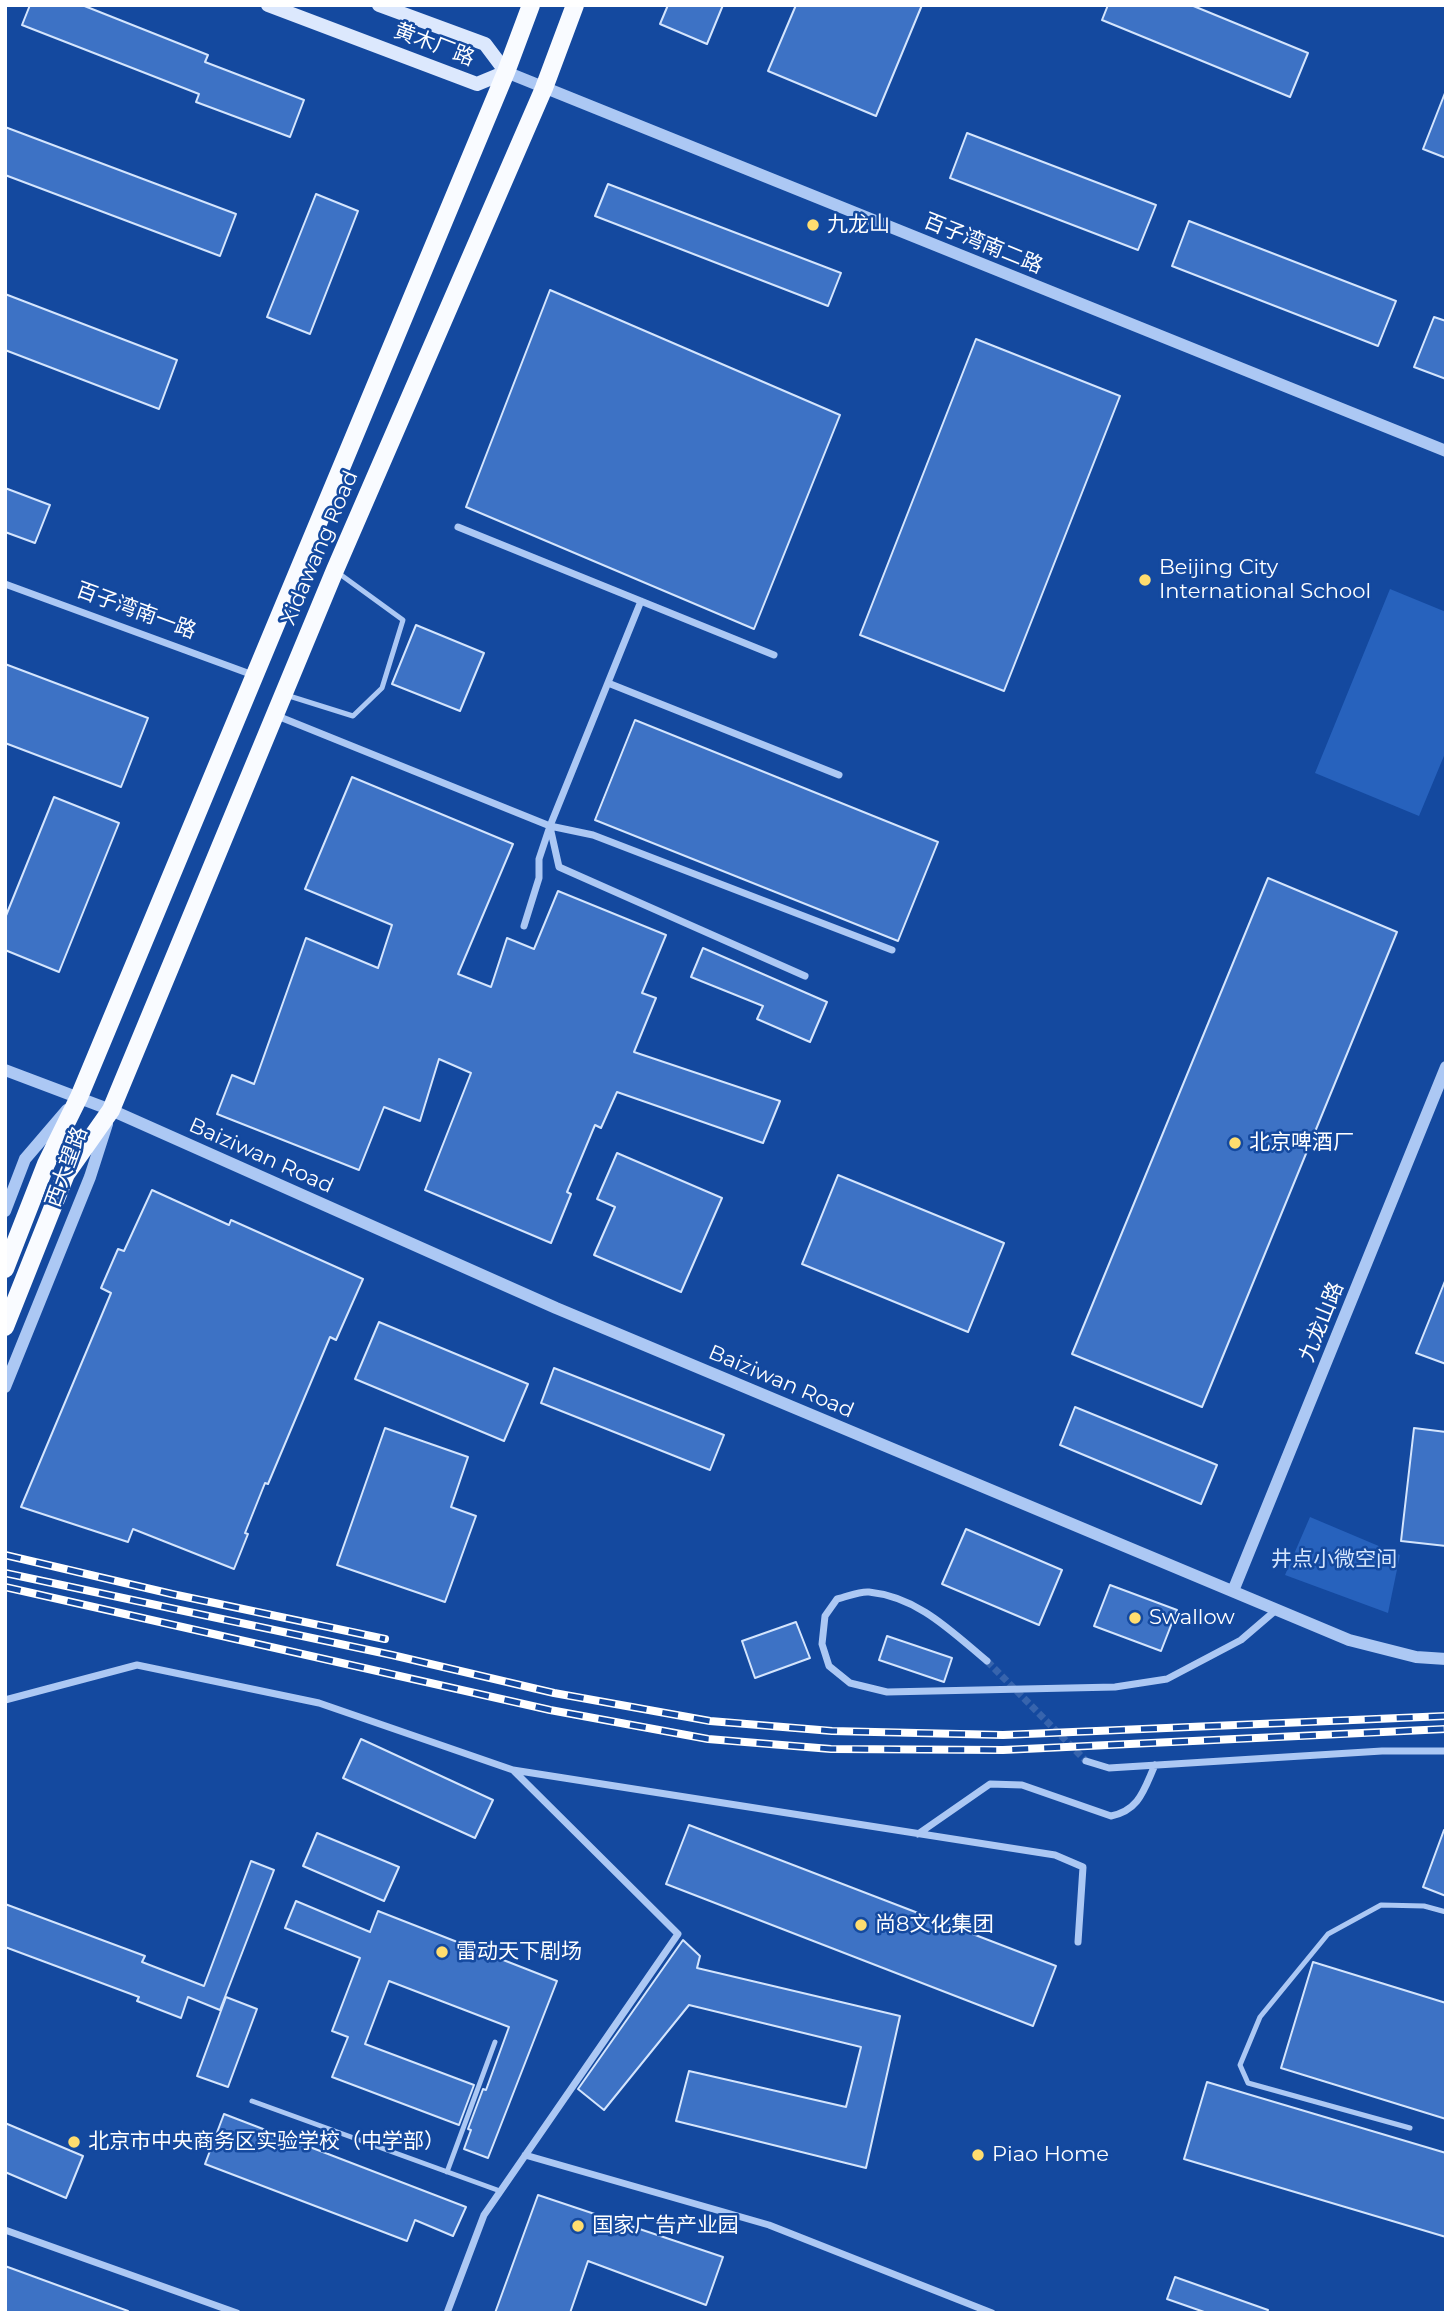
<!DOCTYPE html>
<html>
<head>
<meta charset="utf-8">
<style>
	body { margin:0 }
	#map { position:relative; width:1451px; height:2318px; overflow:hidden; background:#14499f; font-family:Montserrat,sans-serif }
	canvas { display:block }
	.frame { position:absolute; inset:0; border:7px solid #fff; pointer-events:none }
</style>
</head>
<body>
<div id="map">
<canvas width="1451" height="2318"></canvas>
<div class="frame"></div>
</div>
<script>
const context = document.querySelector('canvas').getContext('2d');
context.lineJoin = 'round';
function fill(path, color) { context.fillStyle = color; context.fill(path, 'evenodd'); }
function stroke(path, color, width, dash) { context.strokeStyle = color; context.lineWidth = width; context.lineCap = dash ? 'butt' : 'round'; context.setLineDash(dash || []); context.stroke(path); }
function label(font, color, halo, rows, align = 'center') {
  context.font = font + ' Montserrat,"Noto Sans SC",sans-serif'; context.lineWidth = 5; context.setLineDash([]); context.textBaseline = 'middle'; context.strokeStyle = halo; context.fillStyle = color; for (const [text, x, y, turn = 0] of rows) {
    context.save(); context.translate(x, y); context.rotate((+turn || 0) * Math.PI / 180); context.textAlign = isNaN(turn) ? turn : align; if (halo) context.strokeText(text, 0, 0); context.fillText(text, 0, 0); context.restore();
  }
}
fill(new Path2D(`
	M1390,589L1446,612V751L1419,816L1315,773Z
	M1310,1517L1400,1555L1388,1613L1285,1575Z`), '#2762bd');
const building = new Path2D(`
	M30,5H82L208,55L205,62L304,100L290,137L196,102L199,94L22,25Z
	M668,5H723L707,44L660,24Z
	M796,5H922L876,116L768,71Z
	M1108,5H1191L1308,53L1290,97L1102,20Z
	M1445,93L1446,94V158L1423,149Z
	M5,127L236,214L220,256L5,175Z
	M967,133L1156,205L1138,250L950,178Z
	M608,184L841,273L828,306L595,216Z
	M316,194L358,211L310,334L267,317Z
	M1189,221L1396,301L1378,346L1172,266Z
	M550,290L840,415L754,629L466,507Z
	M5,294L177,360L159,409L5,350Z
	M1434,317L1446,321V379L1414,367Z
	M976,339L1120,396L1004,691L860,635Z
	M5,488L50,505L35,543L5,532Z
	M416,625L484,653L460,711L392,684Z
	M5,664L148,718L121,787L5,743Z
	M635,720L938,842L898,941L595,820Z
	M352,777L513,844L458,974L491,987L507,938L534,949L558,891L666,935L642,993L656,998L634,1052L780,1101L763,1143L617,1092L601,1128L595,1125L567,1192L571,1194L551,1243L425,1190L471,1073L439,1059L420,1121L384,1107L359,1170L217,1114L232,1075L254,1084L306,938L378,968L392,925L305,889Z
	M54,797L119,823L59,972L5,950V918Z
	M1268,878L1397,932L1202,1407L1072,1354Z
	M703,948L827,1002L810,1042L757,1019L763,1006L691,977Z
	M617,1153L722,1198L681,1292L594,1255L615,1207L597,1199Z
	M838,1175L1004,1243L968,1332L802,1264Z
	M152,1190L229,1225L231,1220L363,1279L336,1340L330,1337L268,1484L265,1483L245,1533L248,1534L234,1569L133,1529L128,1542L21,1507L111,1293L101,1288L118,1249L124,1251Z
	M1445,1281H1446V1364L1416,1353Z
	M379,1322L528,1384L504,1441L355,1379Z
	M554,1368L724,1435L710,1470L541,1403Z
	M1075,1407L1217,1465L1201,1504L1060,1445Z
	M385,1428L468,1457L451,1507L476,1516L445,1602L337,1565Z
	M1414,1428L1446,1432V1546L1401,1541Z
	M966,1529L1062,1570L1039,1625L942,1584Z
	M1110,1585L1177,1610L1161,1651L1094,1626Z
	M796,1622L810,1658L755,1678L742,1641Z
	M887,1636L952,1658L944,1682L879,1660Z
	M361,1739L493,1800L475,1838L343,1778Z
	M689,1825L1056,1966L1033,2026L666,1884Z
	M1444,1830L1446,1831V1896L1423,1887Z
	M317,1833L399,1867L384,1901L303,1866Z
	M251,1861L274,1870L220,2010L188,1997L181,2018L137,2001L139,1997L5,1947V1904L145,1956L142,1962L204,1986Z
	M296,1901L370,1932L378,1911L557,1981L488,2158L464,2149L471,2130L468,2129L483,2089L486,2090L509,2027L389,1981L365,2044L474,2085L459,2125L332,2077L348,2037L332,2031L360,1958L285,1928Z
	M683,1940L700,1956L697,1968L900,2016L866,2168L676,2121L689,2071L846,2107L861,2047L689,2005L604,2110L578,2089Z
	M1313,1962L1446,2003V2119L1281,2068Z
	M226,1997L257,2009L228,2087L197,2076Z
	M1207,2082L1446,2153V2237L1184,2159Z
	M224,2114L466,2207L453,2236L415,2220L407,2241L205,2164Z
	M5,2123L83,2156L66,2198L5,2172Z
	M538,2195L723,2257L706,2305L588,2261L570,2313H495Z
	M5,2266L128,2311L127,2313H5Z
	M1175,2277L1268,2310L1267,2313H1207L1167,2299Z`);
fill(building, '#3d72c5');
stroke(building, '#d4e5fd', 2);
stroke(new Path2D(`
	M987,1661L1086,1761`), '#3764ad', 7, [7, 3.5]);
stroke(new Path2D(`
	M286,695L353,716L382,688L403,620L337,572
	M252,2101L500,2191
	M1410,2128L1248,2083L1240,2065L1260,2017L1328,1934L1381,1905L1424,1906L1446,1912
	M447,2172L495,2042`), '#acc8f4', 5);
stroke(new Path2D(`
	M458,527L774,655
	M5,584L253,675
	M608,683L839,775
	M275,715L550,826L593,835L892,950
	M550,827L559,867L805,976
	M524,926L539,878V859L550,826L641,601
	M987,1661C951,1631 918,1597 869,1592C859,1591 847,1597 837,1599L825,1616L822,1644L829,1666L850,1683L887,1692L1115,1687L1167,1679L1241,1640L1276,1610
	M5,1700L137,1665L319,1703L513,1770L678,1934L484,2215L447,2313
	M1086,1761L1109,1768L1382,1751H1446
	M513,1770L1055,1855L1083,1867L1078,1942
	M918,1834L990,1784L1022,1785L1111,1816C1140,1810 1144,1789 1155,1765
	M525,2155L769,2225L992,2313
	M5,2230L237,2313`), '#acc8f4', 7);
stroke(new Path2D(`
	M506,72L1446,451
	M5,1070L111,1110L556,1308L1349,1640L1416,1657L1446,1659
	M5,1211L25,1159L67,1110
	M5,1387L90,1177L107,1124
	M1233,1591L1446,1067`), '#acc8f4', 12);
stroke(new Path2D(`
	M268,5L477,84L506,72L485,44L379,5`), '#dce8fd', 14);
stroke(new Path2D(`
	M5,1269L46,1164L79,1097L506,72L531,5
	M5,1327L66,1174L111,1110L335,570L544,88L575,5`), '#f9fbff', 18);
const rail = new Path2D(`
	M5,1555L172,1594L385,1639
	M5,1573L392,1655L554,1693L710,1721L832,1731L1003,1735L1446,1716
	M5,1587L550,1710L708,1739L831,1749L1003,1750L1446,1729`);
stroke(rail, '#fff', 8);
stroke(rail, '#14499f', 5, [16]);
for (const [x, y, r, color] of [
	[813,225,7,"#ffdd6f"],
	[1145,580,7,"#ffdd6f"],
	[1235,1143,7,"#ffdd6f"],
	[1135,1618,7,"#ffdd6f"],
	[861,1925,7,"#ffdd6f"],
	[442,1952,7,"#ffdd6f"],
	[74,2142,7,"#ffdd6f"],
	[978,2155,7,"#ffdd6f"],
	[578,2226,7,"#ffdd6f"]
]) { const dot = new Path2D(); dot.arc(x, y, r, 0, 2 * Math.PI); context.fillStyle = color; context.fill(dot); stroke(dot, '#14499f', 2.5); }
label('21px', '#fff', '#14499f', [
	["黄木厂路",434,45,21],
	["百子湾南二路",983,244,22],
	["Xidawang Road",320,548,-67],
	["百子湾南一路",136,611,20],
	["Baiziwan Road",261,1156,24],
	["西大望路",67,1167,-70],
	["九龙山路",1322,1322,-68],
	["Baiziwan Road",781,1382,23]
]);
label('21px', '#fff', '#14499f', [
	["九龙山",827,225],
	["Beijing City",1159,568],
	["International School",1159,592],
	["北京啤酒厂",1249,1143],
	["Swallow",1149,1618],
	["尚8文化集团",875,1925],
	["雷动天下剧场",456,1952],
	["北京市中央商务区实验学校（中学部）",88,2142],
	["Piao Home",992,2155],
	["国家广告产业园",592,2226]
], 'left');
label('21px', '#d4e5fd', '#14499f', [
	["井点小微空间",1334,1560]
]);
</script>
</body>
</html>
